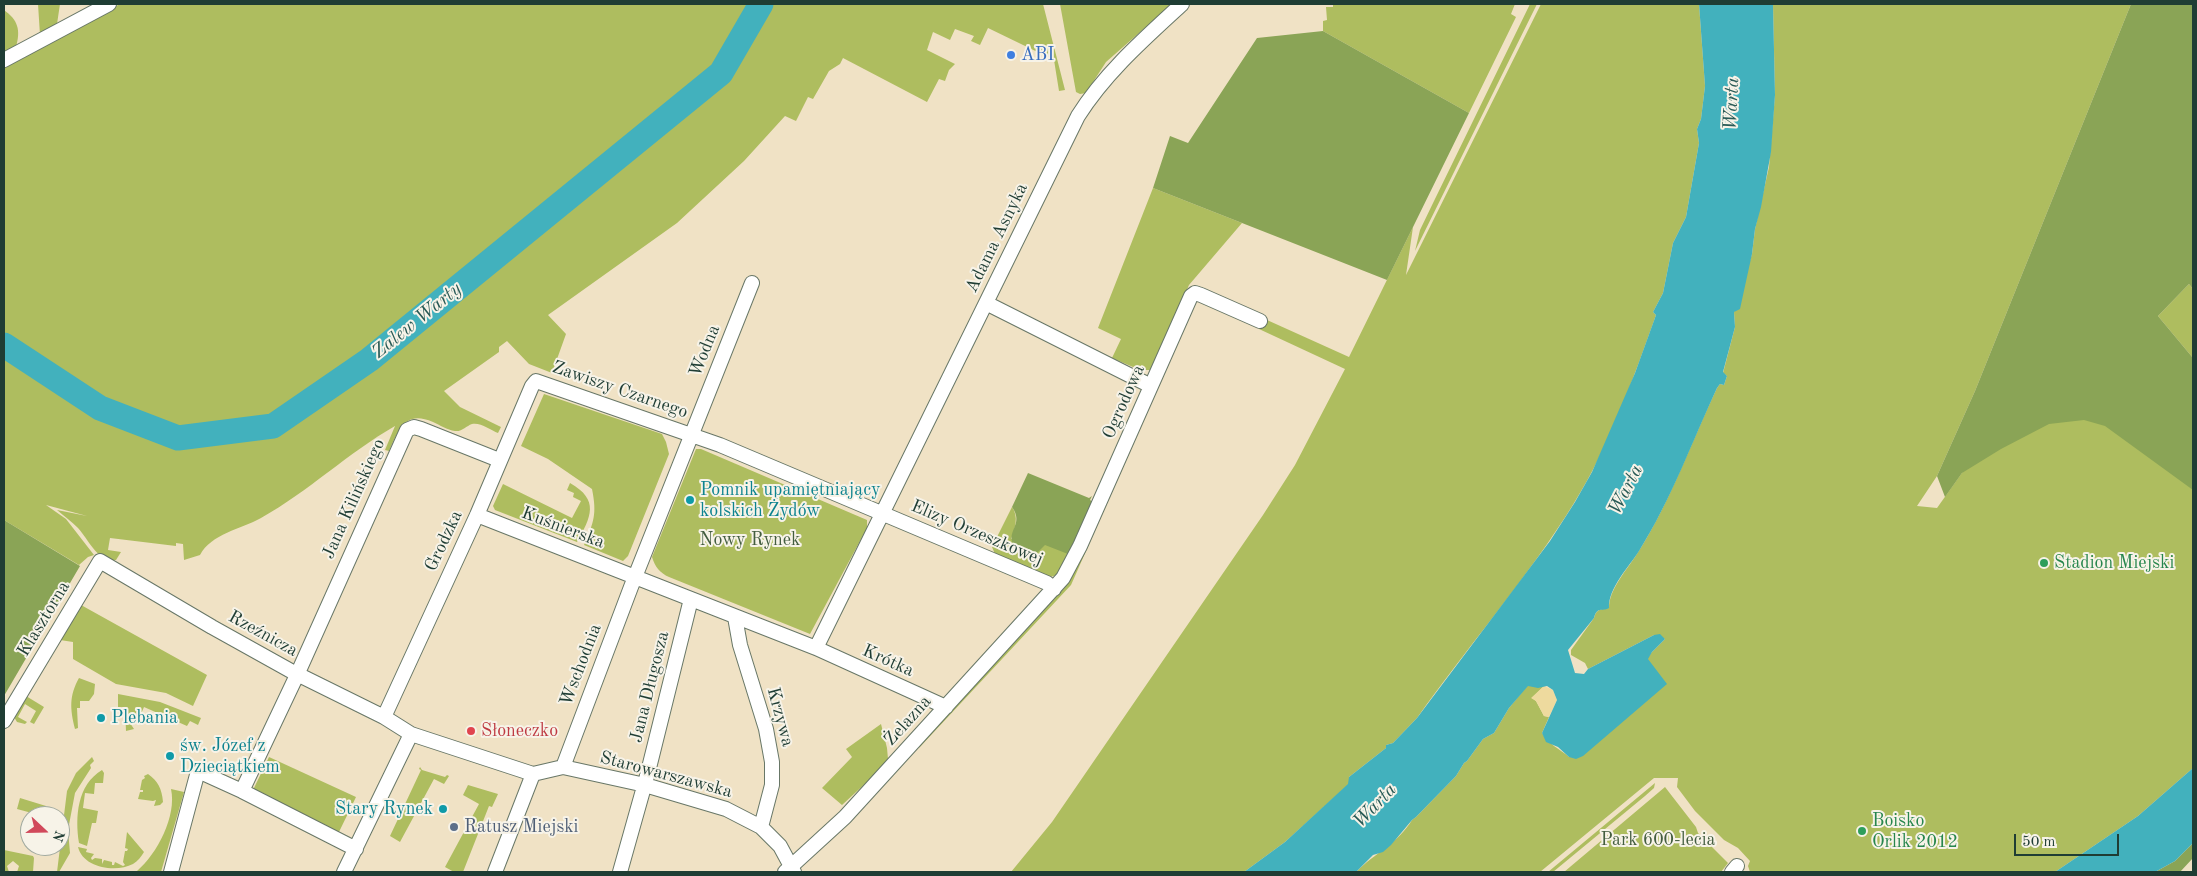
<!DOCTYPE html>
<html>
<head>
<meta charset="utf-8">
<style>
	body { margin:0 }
	#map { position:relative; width:2197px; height:876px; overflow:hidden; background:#f0e2c5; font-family:"Old Standard TT",serif }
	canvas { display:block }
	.frame { position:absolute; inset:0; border:5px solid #1f3d34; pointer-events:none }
	.north { position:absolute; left:20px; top:806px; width:50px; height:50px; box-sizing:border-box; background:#f7f3e8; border:1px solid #a1aaa0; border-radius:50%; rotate:111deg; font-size:14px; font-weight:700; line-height:20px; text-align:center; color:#1f3d34 }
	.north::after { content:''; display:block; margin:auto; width:18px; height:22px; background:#d1495b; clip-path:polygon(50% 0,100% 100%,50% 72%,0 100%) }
	.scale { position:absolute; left:2014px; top:834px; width:105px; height:22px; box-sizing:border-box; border:2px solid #1f3d34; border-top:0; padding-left:6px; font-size:15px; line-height:18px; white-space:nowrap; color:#1f3d34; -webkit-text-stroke:4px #f7f3e8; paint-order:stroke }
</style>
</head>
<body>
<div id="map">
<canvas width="2197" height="876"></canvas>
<div class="frame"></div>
<div class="north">N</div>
<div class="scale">50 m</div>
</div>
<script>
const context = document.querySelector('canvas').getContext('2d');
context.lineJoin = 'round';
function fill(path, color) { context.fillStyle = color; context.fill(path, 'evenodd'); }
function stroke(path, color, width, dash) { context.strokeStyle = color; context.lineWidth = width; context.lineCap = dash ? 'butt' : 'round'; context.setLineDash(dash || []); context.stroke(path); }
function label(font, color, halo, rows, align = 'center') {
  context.font = font + ' "Old Standard TT",serif'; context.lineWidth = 4; context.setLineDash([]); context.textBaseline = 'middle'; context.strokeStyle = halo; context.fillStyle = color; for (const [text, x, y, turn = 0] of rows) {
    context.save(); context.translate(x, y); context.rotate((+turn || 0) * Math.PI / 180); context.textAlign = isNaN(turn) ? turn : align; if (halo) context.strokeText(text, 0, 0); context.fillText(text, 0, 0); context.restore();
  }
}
fill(new Path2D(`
	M38,4H60L57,24L40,35Z
	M120,4H1043L1065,90L1059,91L1054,60L988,28L980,45L971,41L974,36L955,29L950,40L933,32L927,50L955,64L949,70L945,81L939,79L927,102L843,58L840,64L829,71L813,99L808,97L796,121L785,116L744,161L677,223L548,315L566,334L552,373L529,364L507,341L499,347V352L444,391L460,407L501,427L498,433C491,430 480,422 472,424C466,426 462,432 455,431C447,430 440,425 433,422C405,410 399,429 389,451L385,450L395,426C348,453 309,491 261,518C241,529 211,534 200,555L184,560L183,544L176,543V546L110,538L108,550L121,552L116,560C97,562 89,540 78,528C72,522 64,516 57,510L87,516L46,505L66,519L94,555L88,557L79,565L4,520V65Z
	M1060,4H1172L1106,62L1086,93L1080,94L1076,92Z
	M1333,4H1515L1511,14L1516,17L1469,113L1323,31V21L1327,20L1326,7H1333Z
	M1530,4H1537L1415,251L1420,230L1434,201Z
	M1541,4H1699L1705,86L1701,119L1697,129L1699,143L1686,217L1673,243L1663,293L1653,312L1656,315C1634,377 1609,447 1574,503C1527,579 1468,646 1417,718L1393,743L1386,745V748L1349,777V784L1285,842L1244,872H1011L1052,822L1263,515L1295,465L1345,369L1259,329L1267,320L1349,357L1413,227L1406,275Z
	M1773,4H2131L1975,391L1937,476L1917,506L1937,508L2055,342L2193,441V768L2138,816L2055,872H1750L1748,866L1750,861L1738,848L1724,840L1695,811L1677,787L1678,778H1654L1540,872H1356C1375,853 1398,843 1412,820L1416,817L1456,776L1464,763L1467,761L1483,739L1494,733L1509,708L1528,685L1544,686L1532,698L1536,701L1544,716L1549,717L1542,733C1548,744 1560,749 1569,757L1652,652L1665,639L1654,635L1588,669L1585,663L1571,655V650L1594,618C1596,609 1601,609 1609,608C1609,590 1625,572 1635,557C1669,505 1690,445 1717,388L1720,384L1724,385L1727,376L1723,373L1735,327L1734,312L1752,254L1755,229L1769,167L1775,95Z
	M4,10C18,20 21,30 16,47L4,54Z
	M1153,188L1242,223L1189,285L1151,370H1140L1112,358L1121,339L1098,328Z
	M2189,284L2193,289V358L2158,316Z
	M1194,298L1197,300L1071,585L919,748L921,742L1040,614Z
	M544,394L662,434L666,442L669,454L628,556L623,561L584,545C594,522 597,514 592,489L548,459L521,446Z
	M696,449H701L867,520V528L810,634L669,577C660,573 655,567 652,557Z
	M570,483C600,500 591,517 577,542L495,510L493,506L503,484L572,518L581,501L573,497L574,493L567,490Z
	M1093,502L1090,514L1057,575L1050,577L995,554L992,547L1012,507C1019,517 1015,528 1011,539L1045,545Z
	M81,605L207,675L193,706L166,693L116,684L73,659V642L60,640Z
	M79,678L95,684L94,694L89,701H80V708H77L78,728L75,729C70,709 69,696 79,678Z
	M118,694L160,702L201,718L198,725L190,721L187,726L144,707L137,723L133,721L130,723L134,729L126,731L125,707H118Z
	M26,696L44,707L34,724L30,722L36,711L25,704L18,717L27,722L25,724L17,722L14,717Z
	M881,724L887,748L888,759L880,770L842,805L822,788L852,757L846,749Z
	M92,757L94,761L90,765L91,768L75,793L68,830L70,853L59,872H57L67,791L76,773Z
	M269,757L356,797L338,834L253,790Z
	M420,767L422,770L445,777L447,775L449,776L444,784L434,779L400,842L390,836L421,770L419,769Z
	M102,770L104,773L103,783H95L94,794L85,793L83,808L98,811L96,823H92L87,846L79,843C75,817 77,785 102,770Z
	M148,774C158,781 162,789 163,802L160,805L154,806L156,800L153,801L138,799L140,792H143V790H140L142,780L145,778L144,776Z
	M1655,783L1654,788L1645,796L1553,872H1548Z
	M468,785L498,794L492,807L489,806L463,872H454L445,867L479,804L463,795Z
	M1665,787L1696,827L1698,833L1728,863L1721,872H1564Z
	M171,789L184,792L161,872L137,871C157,854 177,816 171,789Z
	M20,798L46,806L43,816L17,809Z
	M127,832L144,852C141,857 138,861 133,864C116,873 83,868 78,847L87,849L86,852L94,854L91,858L92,860L95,858L102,859V864L104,860L112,862V865H114L115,862L123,866L125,865L123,862L125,851H127L128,849L125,848Z
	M4,850L33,856L34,858L33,872H17L19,866L13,861L7,866L9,872H4Z`), '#aebd5f');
fill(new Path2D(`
	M2131,4H2193V289L2189,284L2158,316L2193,358V490L2105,426L2084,420L2049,424L2001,449L1962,473L1945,497L1937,476L1975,391Z
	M1323,31L1469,113L1387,280L1153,188L1170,136L1188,143L1257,38Z
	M1028,473L1089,498L1092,496L1090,500L1093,502L1068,554L1045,545L1037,553L1022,554C997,533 1027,528 1012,507Z
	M4,520L80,566L4,696Z
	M2193,843V858L2180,872H2155L2175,861Z`), '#8aa456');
fill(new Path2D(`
	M1544,686L1553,690L1557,700L1549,717L1544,716L1536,701L1531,698Z`), '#eeda9e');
fill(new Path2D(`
	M1699,4H1773L1775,95L1771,152L1761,207L1755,229L1752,254L1740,309L1734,312L1735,327L1723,372L1727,376L1724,385L1720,384L1717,388C1692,442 1671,500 1639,551C1629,567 1608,588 1609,608C1602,612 1597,606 1594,618L1568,650L1575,673L1584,674L1588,669L1654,635L1660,634L1665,639L1652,652L1648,659L1667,684L1583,756L1576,759L1569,757L1558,747L1546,742L1542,733L1557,700L1553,690L1547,686L1538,688L1528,686L1509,708L1494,733L1483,739L1467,761L1464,763L1456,776L1416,817L1412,820L1391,845L1383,852L1373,855L1356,872H1244L1285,842L1348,784L1349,777L1386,748V745L1393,743L1417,718L1550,541L1575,502L1592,472L1635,373L1656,315L1653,312L1663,293L1673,243L1686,217L1699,143L1697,129L1701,119L1705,86Z
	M2193,768V843L2175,861L2155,872H2055L2138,816Z`), '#42b1bd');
stroke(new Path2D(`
	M4,345L100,408L178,438L273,426L369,360L721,73L761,4`), '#42b1bd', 25);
const street = new Path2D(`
	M4,60L109,4
	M986,303L1151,386
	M477,515L816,648L946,707
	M735,617L740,645L766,729L772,762V785L761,827
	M816,648L1078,116C1105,73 1145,38 1182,4
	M384,717L477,515L532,386L536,381L720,445L1047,583L1054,589
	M4,721L100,561L212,627L291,671L384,717L411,734L533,774
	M563,767L631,587L752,283
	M533,774L563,767L645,785L726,809L761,827L780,846L794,872
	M242,791L297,675L407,430L414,427L421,429L499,460
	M171,872L198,771L242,791L356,849
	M344,872L411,734
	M495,872L533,774
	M620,872L647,776L691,599
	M785,872L845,817L1063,578L1080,546L1191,296L1195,293L1201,295L1260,321
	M1732,872L1737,866`);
stroke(street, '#687767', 16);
stroke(street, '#fff', 14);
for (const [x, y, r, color] of [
	[1011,55,5,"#3f7fe0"],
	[690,500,5,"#0f9aa8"],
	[2044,563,5,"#2e9e5b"],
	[101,718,5,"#0f9aa8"],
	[471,731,5,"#e0444e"],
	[170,756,5,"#0f9aa8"],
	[443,809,5,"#0f9aa8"],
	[454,827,5,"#5c6f8a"],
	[1862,831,5,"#2e9e5b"]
]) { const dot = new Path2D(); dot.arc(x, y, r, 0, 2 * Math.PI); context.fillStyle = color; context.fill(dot); stroke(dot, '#f7f3e8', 2); }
label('18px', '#366cbe', '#f7f3e8', [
	["ABI",1021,55]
], 'left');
label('18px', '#1f3d34', '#f7f3e8', [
	["Adama Asnyka",997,238,-64],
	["Wodna",705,351,-68],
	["Zawiszy Czarnego",620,390,19],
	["Ogrodowa",1124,402,-66],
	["Jana Kilińskiego",354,499,-66],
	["Kuśnierska",563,528,21],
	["Elizy Orzeszkowej",977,533,23],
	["Grodzka",444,541,-65],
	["Klasztorna",44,619,-59],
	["Rzeźnicza",263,634,29],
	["Krótka",888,661,24],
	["Wschodnia",581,665,-69],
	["Jana Długosza",650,687,-76],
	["Krzywa",780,717,75],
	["Żelazna",908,721,-48],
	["Starowarszawska",666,775,15]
]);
label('18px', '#0d838f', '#f7f3e8', [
	["Pomnik upamiętniający",700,490],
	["kolskich Żydów",700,511],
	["Plebania",111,718],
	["św. Józef z",180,746],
	["Dzieciątkiem",180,767],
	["Stary Rynek",433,809,"right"]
], 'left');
label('18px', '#435d3f', '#f7f3e8', [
	["Nowy Rynek",750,540],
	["Park 600-lecia",1658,840]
]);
label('18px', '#27864d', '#f7f3e8', [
	["Stadion Miejski",2054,563],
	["Boisko",1872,821],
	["Orlik 2012",1872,842]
], 'left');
label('18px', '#be3a42', '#f7f3e8', [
	["Słoneczko",481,731]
], 'left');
label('18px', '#4e5e75', '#f7f3e8', [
	["Ratusz Miejski",464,827]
], 'left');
label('italic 19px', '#285a56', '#f7f3e8', [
	["Warta",1732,104,-87],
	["Zalew Warty",417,321,-39],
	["Warta",1626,490,-63],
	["Warta",1375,806,-46]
]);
</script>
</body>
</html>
